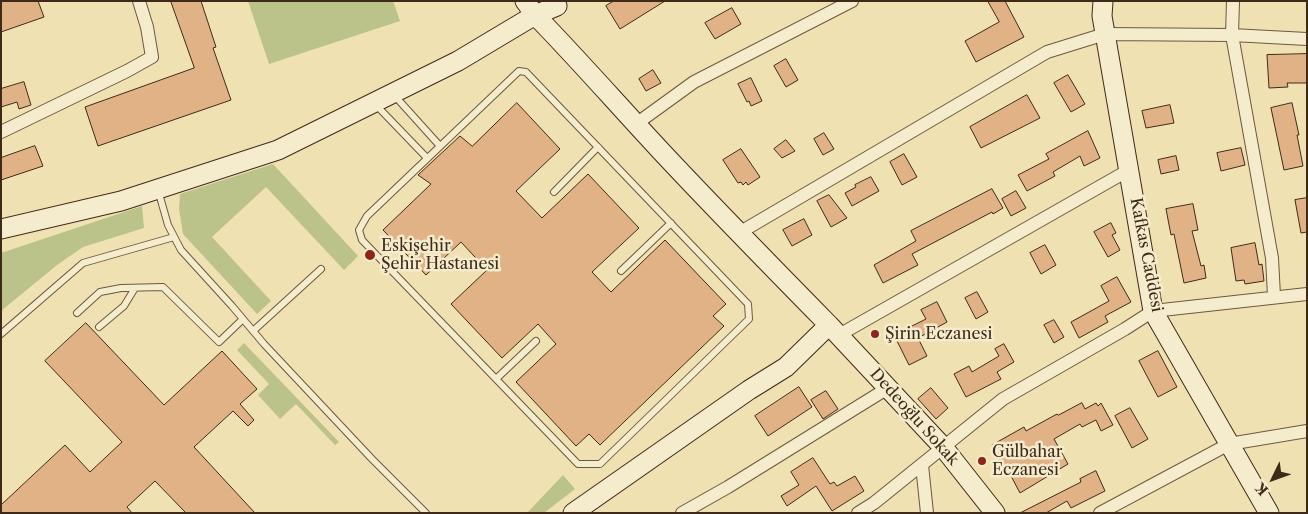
<!DOCTYPE html>
<html>
<head>
<meta charset="utf-8">
<style>
	body { margin:0 }
	#map { position:relative; width:1308px; height:514px; overflow:hidden; background:#f0e1b2; font-family:"Libre Caslon Text",serif }
	canvas { display:block }
	.frame { position:absolute; inset:0; border:2px solid #3f2a1a; pointer-events:none }
	.north { position:absolute; left:1248px; top:454px; width:50px; height:50px; -webkit-text-stroke:4px #f5eccd; paint-order:stroke; rotate:228deg; font-size:14px; font-weight:700; line-height:20px; text-align:center; color:#3f2a1a }
	.north::after { content:''; display:block; margin:auto; width:18px; height:22px; background:#3f2a1a; clip-path:polygon(50% 0,100% 100%,50% 72%,0 100%) }
</style>
</head>
<body>
<div id="map">
<canvas width="1308" height="514"></canvas>
<div class="frame"></div>
<div class="north">K</div>
</div>
<script>
const context = document.querySelector('canvas').getContext('2d');
context.lineJoin = 'round';
function fill(path, color) { context.fillStyle = color; context.fill(path, 'evenodd'); }
function stroke(path, color, width, dash) { context.strokeStyle = color; context.lineWidth = width; context.lineCap = dash ? 'butt' : 'round'; context.setLineDash(dash || []); context.stroke(path); }
function label(font, color, halo, rows, align = 'center') {
  context.font = font + ' "Libre Caslon Text",serif'; context.lineWidth = 5; context.setLineDash([]); context.textBaseline = 'middle'; context.strokeStyle = halo; context.fillStyle = color; for (const [text, x, y, turn = 0] of rows) {
    context.save(); context.translate(x, y); context.rotate((+turn || 0) * Math.PI / 180); context.textAlign = isNaN(turn) ? turn : align; if (halo) context.strokeText(text, 0, 0); context.fillText(text, 0, 0); context.restore();
  }
}
fill(new Path2D(`
	M248,1H393L400,21L269,64Z
	M273,164L358,256L344,270L266,187L212,237L271,301L257,314L183,234L179,209L180,194Z
	M142,206L144,228L83,247L57,265L1,311V253Z
	M244,343L339,442L335,445L296,404L280,419L258,395L269,384L237,350Z
	M563,475L575,489L544,513H527Z`), '#bbc28a');
const building = new Path2D(`
	M1,1H38L44,17L1,32Z
	M171,1H201L216,47L213,48L231,100L98,146L85,107L194,68Z
	M614,1H665L620,29L606,6Z
	M988,1H1005L1024,37L976,62L965,41L999,22Z
	M732,8L741,24L715,39L705,23Z
	M1307,54V83H1287L1288,87L1269,88L1267,55Z
	M786,59L798,80L786,87L774,66Z
	M653,70L661,83L646,91L639,79Z
	M1068,75L1085,104L1071,112L1054,83Z
	M751,78L762,101L751,106L749,101L747,102L738,84Z
	M24,82L31,105L19,109L17,102L1,107V89Z
	M1027,95L1040,118L981,148L970,127Z
	M517,103L560,149L516,191L542,218L588,174L639,228L592,272L611,292L665,240L726,304L713,316L724,326L600,445L589,434L576,446L516,382L556,344L538,324L502,358L451,304L487,270L461,242L426,275L383,230L431,184L418,175L460,136L472,146Z
	M1292,103L1299,135H1297L1303,166L1284,170L1271,108Z
	M1170,105L1174,123L1146,128L1142,111Z
	M1088,131L1100,158L1084,166L1080,156L1053,172L1055,176L1027,191L1018,175L1049,159L1046,154Z
	M824,133L834,149L823,155L814,139Z
	M786,140L795,151L782,158L774,149Z
	M35,146L43,166L1,180V158Z
	M1241,148L1245,165L1221,171L1217,153Z
	M741,149L760,177L748,185L746,182L743,185L741,182L738,183L723,160Z
	M904,154L917,177L902,185L890,162Z
	M1176,156L1179,170L1161,174L1158,160Z
	M871,177L879,191L852,206L845,193L856,187L855,185Z
	M992,189L1003,208L993,214L992,212L912,254L918,265L883,283L874,265L916,241L911,231Z
	M1016,191L1026,208L1011,216L1002,199Z
	M829,195L847,218L831,227L817,201Z
	M1307,198V232L1301,233L1295,200Z
	M1193,204L1198,230L1192,231L1201,266L1204,265L1206,278L1184,283L1174,234L1171,235L1166,209Z
	M804,219L812,235L792,246L783,230Z
	M1111,223L1116,233L1112,235L1120,250L1108,257L1094,232Z
	M1255,243L1259,265L1262,264L1264,281L1245,284L1244,280L1236,281L1231,248Z
	M1045,245L1056,265L1041,274L1030,253Z
	M1117,277L1131,302L1105,316L1108,322L1079,338L1071,322L1109,301L1101,286Z
	M977,292L988,312L976,319L965,298Z
	M937,302L947,322L918,338L927,356L909,365L894,335L926,319L921,310Z
	M1054,320L1064,337L1054,343L1044,325Z
	M86,323L164,405L222,351L257,389L240,404L254,420L248,426L233,411L194,447L255,513H186L155,481L127,507L132,513H1V505L65,445L90,472L122,442L45,361Z
	M1004,344L1014,362L997,372L1001,379L966,397L954,374L969,366L972,372L999,356L995,349Z
	M1158,351L1177,387L1158,397L1139,361Z
	M799,387L812,407L768,436L755,416Z
	M931,388L948,408L936,419L918,399Z
	M826,391L838,409L823,419L811,400Z
	M1082,403L1085,409L1096,403L1098,406L1101,403L1113,425L1101,431L1096,420L1082,427L1080,424L1054,439L1068,464L1020,493L1010,474L1008,475L1004,469L992,445L1024,427L1026,431L1057,414L1058,415Z
	M1130,408L1148,439L1132,448L1115,416Z
	M813,458L830,484L834,482L837,486L855,476L864,491L832,511L816,486L787,506L781,496L799,485L791,472Z
	M1096,471L1105,491L1071,508L1067,501L1046,513H1020L1081,482L1080,479Z`);
fill(building, '#e2b287');
stroke(building, '#3f2a1a', 1);
const lane = new Path2D(`
	M519,71L526,72L748,304L749,319L600,464H578L362,240L359,230L367,216Z
	M394,95L440,146
	M376,105L427,158
	M158,190L168,225L181,250L232,306L264,344L372,459L426,513
	M554,192L598,147
	M621,271L671,223
	M77,313L100,292L121,288L163,287L219,342L243,319
	M99,327L124,306L135,288
	M253,331L321,269
	M1,334L83,263L174,237
	M496,379L536,341`);
const street = new Path2D(`
	M1233,1L1232,35L1272,258L1274,296
	M636,124L694,82L852,1
	M1,132L127,71L152,57L147,27L139,1
	M739,233L1047,52L1105,34L1232,35L1307,39
	M839,335L1129,170
	M922,465L927,513
	M682,513L728,487L888,388
	M858,513L874,503L1003,399L1125,329L1153,311L1307,294
	M1100,513L1229,444L1307,431`);
const secondary = new Path2D(`
	M525,1L535,15L557,6
	M1103,1L1102,16L1153,311L1269,513
	M1,229L121,201L278,150L458,61L535,15C578,59 618,105 659,149C715,209 772,267 829,325L786,367L749,390L573,513
	M829,325L943,447L995,513`);
stroke(lane, '#6b5840', 8);
stroke(street, '#6b5840', 14);
stroke(secondary, '#3f2a1a', 21);
stroke(lane, '#f5eccd', 6);
stroke(street, '#f5eccd', 12);
stroke(secondary, '#f5eccd', 19);
for (const [x, y, r, color] of [
	[370,255,6,"#8f2418"],
	[875,334,5,"#8f2418"],
	[982,461,5,"#8f2418"]
]) { const dot = new Path2D(); dot.arc(x, y, r, 0, 2 * Math.PI); context.fillStyle = color; context.fill(dot); stroke(dot, '#f5eccd', 2); }
label('16px', '#3f2a1a', '#f5eccd', [
	["Eskişehir",381,246],
	["Şehir Hastanesi",381,264],
	["Şirin Eczanesi",885,334],
	["Gülbahar",992,452],
	["Eczanesi",992,470]
], 'left');
label('16px', '#3f2a1a', '#f5eccd', [
	["Kafkas Caddesi",1146,255,79],
	["Dedeoğlu Sokak",914,417,48]
]);
</script>
</body>
</html>
